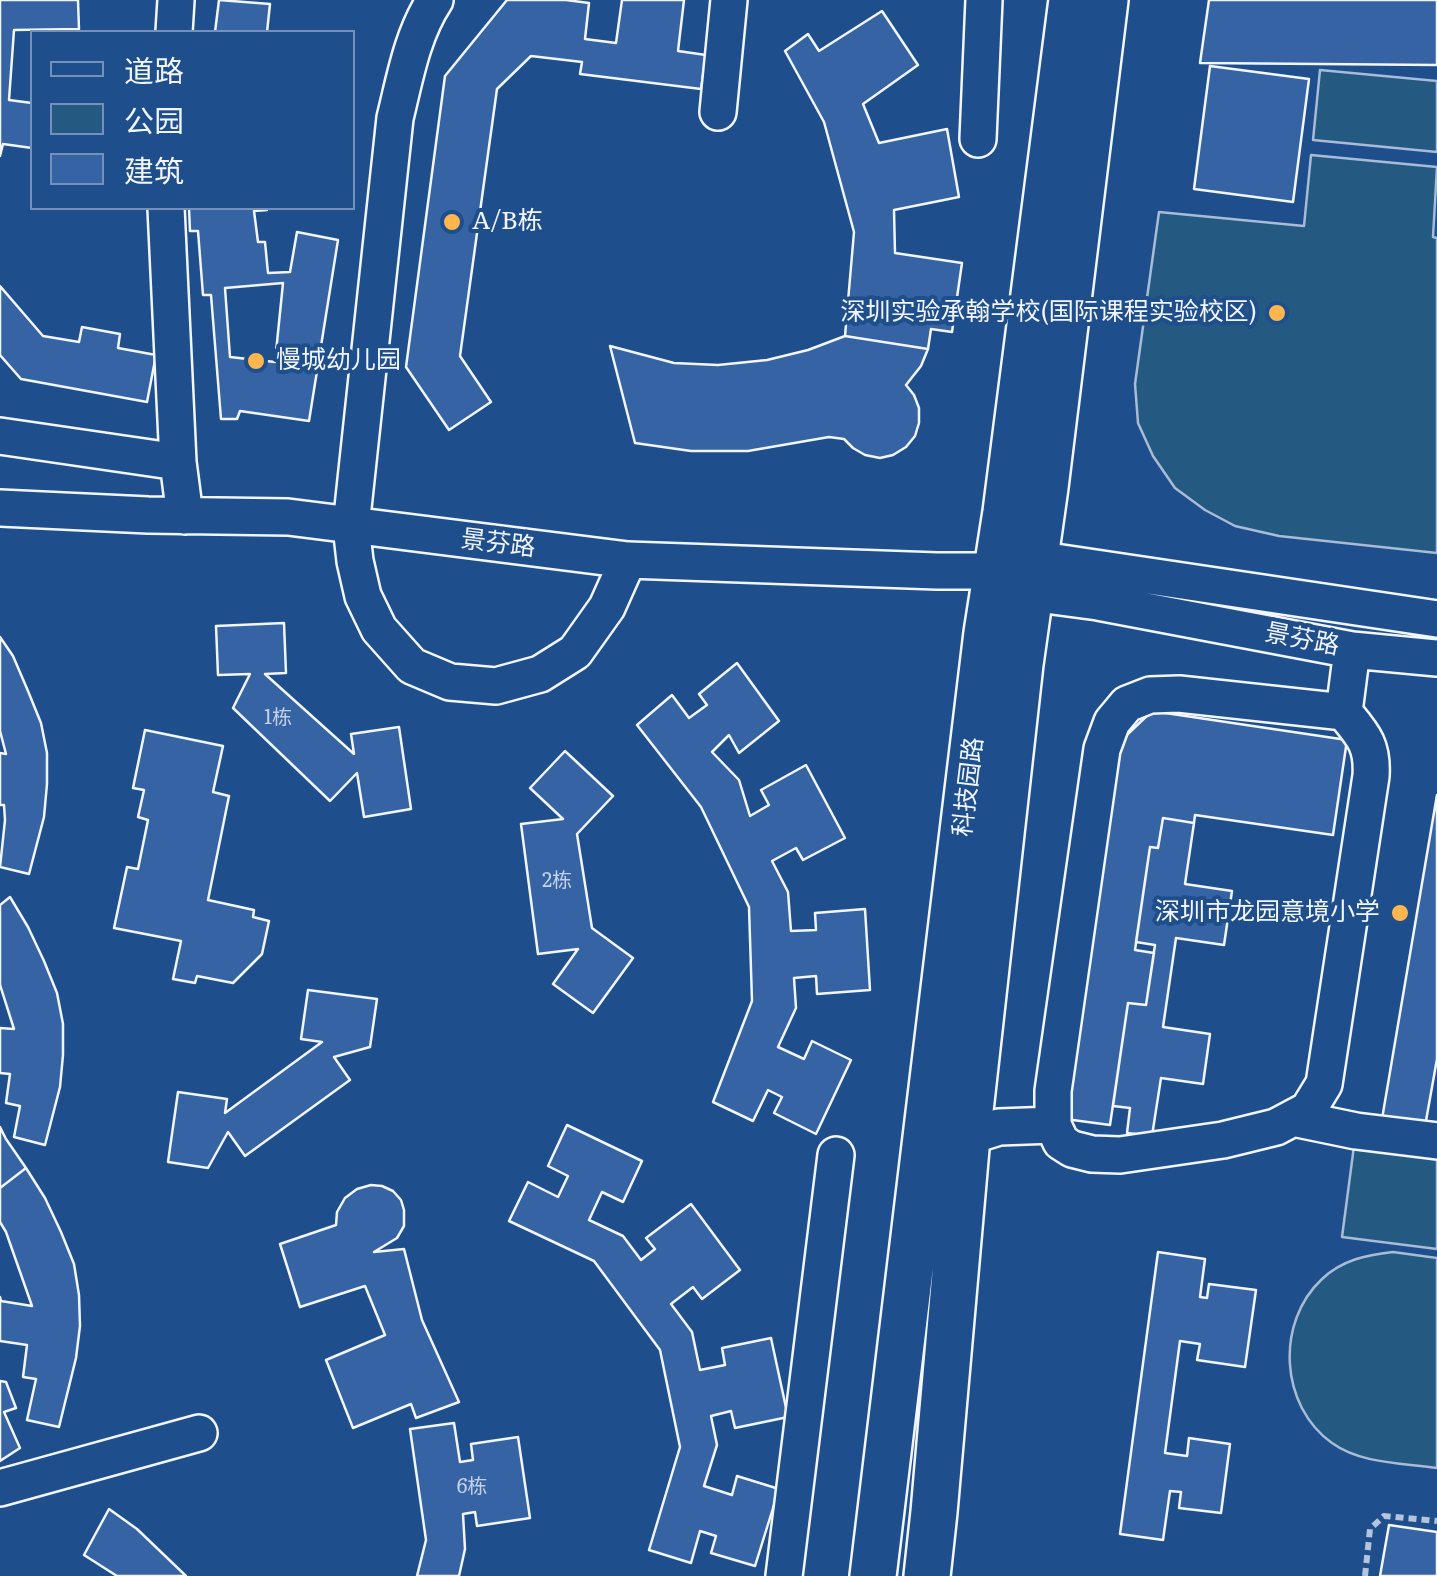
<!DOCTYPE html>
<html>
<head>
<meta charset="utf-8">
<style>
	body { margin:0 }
	#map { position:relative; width:1437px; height:1576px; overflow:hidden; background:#1f4e8c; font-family:Literata,"Noto Sans SC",serif }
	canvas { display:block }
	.legend { position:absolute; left:30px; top:30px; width:325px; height:180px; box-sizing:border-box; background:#1f4e8c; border:2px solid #7391ba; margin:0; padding:12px 18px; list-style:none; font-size:30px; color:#f2f6ff }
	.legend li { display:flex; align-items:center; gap:20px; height:50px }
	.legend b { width:50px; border:2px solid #7391ba }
</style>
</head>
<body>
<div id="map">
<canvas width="1437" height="1576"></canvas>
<ul class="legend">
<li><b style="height:12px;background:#1f4e8c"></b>道路</li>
<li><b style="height:28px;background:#245a82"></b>公园</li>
<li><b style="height:28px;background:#3563a3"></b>建筑</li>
</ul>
</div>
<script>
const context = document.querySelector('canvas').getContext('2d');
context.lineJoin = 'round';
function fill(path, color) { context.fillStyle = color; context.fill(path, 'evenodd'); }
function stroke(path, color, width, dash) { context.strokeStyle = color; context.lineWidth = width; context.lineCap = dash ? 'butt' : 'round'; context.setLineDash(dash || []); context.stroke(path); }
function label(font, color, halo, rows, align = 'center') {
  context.font = font + ' Literata,"Noto Sans SC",serif'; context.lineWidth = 8; context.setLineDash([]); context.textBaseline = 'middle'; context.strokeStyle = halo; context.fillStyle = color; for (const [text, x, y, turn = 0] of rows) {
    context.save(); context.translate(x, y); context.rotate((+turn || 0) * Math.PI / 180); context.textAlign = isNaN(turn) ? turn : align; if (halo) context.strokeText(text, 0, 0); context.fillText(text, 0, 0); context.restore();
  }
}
const green = new Path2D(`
	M1320,70L1437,81V152L1313,140Z
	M1311,155L1437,167L1433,237L1437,238V553L1279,536L1235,526L1205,510L1175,488L1153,456L1138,423L1135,384L1159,212L1304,226Z
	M1354,1146L1437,1156V1249L1342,1237Z
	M1393,1252L1437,1258V1468C1403,1463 1361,1464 1332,1443C1280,1406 1275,1323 1322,1279C1342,1260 1366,1255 1393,1252Z`);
fill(green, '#245a82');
stroke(green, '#a8bbd7', 2.5);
const building = new Path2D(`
	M0,0H78L79,29L14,30L9,100L32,103V148L3,144L0,156Z
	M219,0L270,4L267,32H215Z
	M507,0H566L589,3L585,39L616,43L622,0H684L678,51L706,55L701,89L580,74L582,62L531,56L497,89L460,356L491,402L449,430L406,367L445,76Z
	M1209,0H1437V65L1200,63Z
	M882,11L918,65L863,104L879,143L947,129L959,197L894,210L895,253L962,263L952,332L931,329L928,349L845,336L854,232L824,122L785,51L808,34L819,51Z
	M1210,66L1309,79L1293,202L1194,189Z
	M189,208H267V210L254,211L258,242H265L268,273L290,272L297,232L338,240L309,421L240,411L237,419H221L211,295H203L198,231H190ZM283,283L275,362L230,357L225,288Z
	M0,286L43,336L79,342L82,327L120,334L118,348L156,355L147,402L21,379L0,355Z
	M845,336L928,349L921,366L906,385L914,395L919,408V423L915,436L906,447L893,455L880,458L865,455L853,448L844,439L829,437L748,451H691L635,443L610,346L674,363L718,365L767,360L808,350Z
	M284,623L286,673L265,674L354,754L351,734L399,727L411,809L364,817L357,773L330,801L233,708L250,674L218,675L216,626Z
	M0,637L13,656L28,691L41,723L47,753V784L44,817L29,874L0,867L5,820L4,805H0V753L6,754L0,731Z
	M737,663L779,721L739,753L729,735L712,752L739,780L750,816L769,805L761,790L806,765L845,838L803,860L796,848L772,861L788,892L791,931L816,930L815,913L865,909L870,990L817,994L816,976L794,978L796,1008L778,1047L804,1059L812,1041L851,1060L816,1134L774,1113L782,1097L768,1090L753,1121L713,1102L752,1001L749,907L701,807L637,725L672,695L689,718L707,705L699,694Z
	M1152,711L1347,740L1333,835L1195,815L1194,823L1163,818L1158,848L1150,847L1136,942L1155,945L1146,1005L1128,1003L1110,1125L1058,1118L1110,751Z
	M145,730L223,746L213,792L229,796L208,900L254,910L253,917L269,921L262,954L233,983L197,976L195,983L173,979L181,941L114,928L127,867L138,869L148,820L138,817L144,790L133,788Z
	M565,751L613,796L577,834L592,928L633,958L593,1013L553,984L578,949L538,954L521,824L563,819L530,788Z
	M1437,795V1059L1424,1132L1381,1125Z
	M1163,818L1194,823L1185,884L1232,891L1224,945L1176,938L1163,1027L1210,1034L1203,1084L1161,1078L1152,1136L1127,1133L1130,1108L1113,1106L1128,1003L1146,1005L1154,953L1135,950L1150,847L1158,848Z
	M10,897L28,927L44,961L57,993L63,1024V1055L60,1087L45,1145L14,1137L20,1106L6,1103L10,1074L0,1073V1028L14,1029L0,985V905Z
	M308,990L377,999L370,1047L334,1057L350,1080L245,1156L228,1132L208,1168L168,1162L178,1092L227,1099L225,1113L322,1042L301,1039Z
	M567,1125L642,1161L623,1202L602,1192L589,1220L623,1236L641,1260L655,1249L646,1238L691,1204L740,1270L702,1299L693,1287L671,1304L692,1332L700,1370L725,1365L722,1348L771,1338L788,1417L735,1428L731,1411L711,1416L717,1445L704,1486L732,1495L737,1476L779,1489L755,1566L711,1553L716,1536L700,1531L691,1563L649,1550L680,1447L660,1350L594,1261L509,1221L528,1182L558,1197L568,1176L548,1166Z
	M0,1127L6,1139L26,1168L0,1188Z
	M26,1168L45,1198L61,1232L74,1264L79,1295L80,1326L76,1358L59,1427L27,1420L36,1379L23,1377L27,1345L0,1341V1297L1,1301L32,1306L6,1232L0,1222V1188Z
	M371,1185L382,1186L393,1191L401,1200L404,1210V1226L397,1238L374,1252L404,1249L422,1320L459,1402L416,1418L411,1404L353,1428L326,1360L385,1335L365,1286L300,1307L280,1244L336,1225L337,1212L345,1198L357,1189Z
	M1158,1252L1205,1259L1200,1297L1207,1298L1209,1284L1256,1290L1245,1367L1197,1360L1200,1344L1180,1341L1165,1453L1187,1456L1189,1438L1230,1444L1221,1513L1179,1508L1181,1492L1170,1491L1163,1540L1120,1534Z
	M0,1381L6,1382L16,1408L4,1412L20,1448L0,1461Z
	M454,1423L460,1462L473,1460L471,1444L518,1437L530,1518L477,1526L475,1512L463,1514L465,1549L459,1576H417L426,1540L410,1429Z
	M109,1509L137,1529L186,1576H117L84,1555Z
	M1389,1525L1437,1532V1576H1380Z`);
fill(building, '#3563a3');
stroke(building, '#f2f6ff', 2.5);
const minor = new Path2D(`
	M435,0C412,35 405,78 395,118L351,526L355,561L363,596L379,629L412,666L450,682L496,686L540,674L575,652L607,607L628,560
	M174,32L176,0
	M718,112L729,0
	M978,139L984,0
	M166,208L178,462L185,516
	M0,436L178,462
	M0,508L148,515L288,517L628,560L937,571H997L1035,559L1437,619
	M1010,580L1030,593L1098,602L1352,650L1437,658
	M1344,712L1179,694L1150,695L1127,704L1112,722L1102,749L1053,1091V1125L1061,1142L1072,1149L1092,1154L1120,1155L1223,1140L1276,1127L1308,1110L1324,1084L1371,776C1373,745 1363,735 1344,712L1352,650
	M1293,1118L1356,1131L1437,1141
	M967,1137L999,1127L1053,1125
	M0,1488L199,1433
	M784,1576L836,1155`);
const major = new Path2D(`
	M873,1576L987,633L1006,512L1072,0
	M927,1576L934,1512L967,1137L1020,664L1045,487L1105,0`);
stroke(minor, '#f2f6ff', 40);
stroke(major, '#f2f6ff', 50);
stroke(new Path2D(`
	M1365,1576L1370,1529L1384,1516L1437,1521`), '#b3c4dc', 6, [8, 5]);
stroke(minor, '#1f4e8c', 35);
stroke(major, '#1f4e8c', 45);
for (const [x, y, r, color] of [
	[452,222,10,"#ffb74d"],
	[1277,313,10,"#ffb74d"],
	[256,361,10,"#ffb74d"],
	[1400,913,10,"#ffb74d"]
]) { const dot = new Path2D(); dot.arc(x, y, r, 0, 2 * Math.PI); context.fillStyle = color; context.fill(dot); stroke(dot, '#1f4e8c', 4); }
label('20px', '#c3d1e8', null, [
	["1栋",278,718],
	["2栋",557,881],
	["6栋",472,1487]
]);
label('25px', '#f2f6ff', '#1f4e8c', [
	["A/B栋",472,222],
	["深圳实验承翰学校(国际课程实验校区)",1257,313,"right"],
	["慢城幼儿园",276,361],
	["深圳市龙园意境小学",1380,913,"right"]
], 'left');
label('25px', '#f2f6ff', '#1f4e8c', [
	["景芬路",498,544,7],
	["景芬路",1302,640,11],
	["科技园路",969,787,-83]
]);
</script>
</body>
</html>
